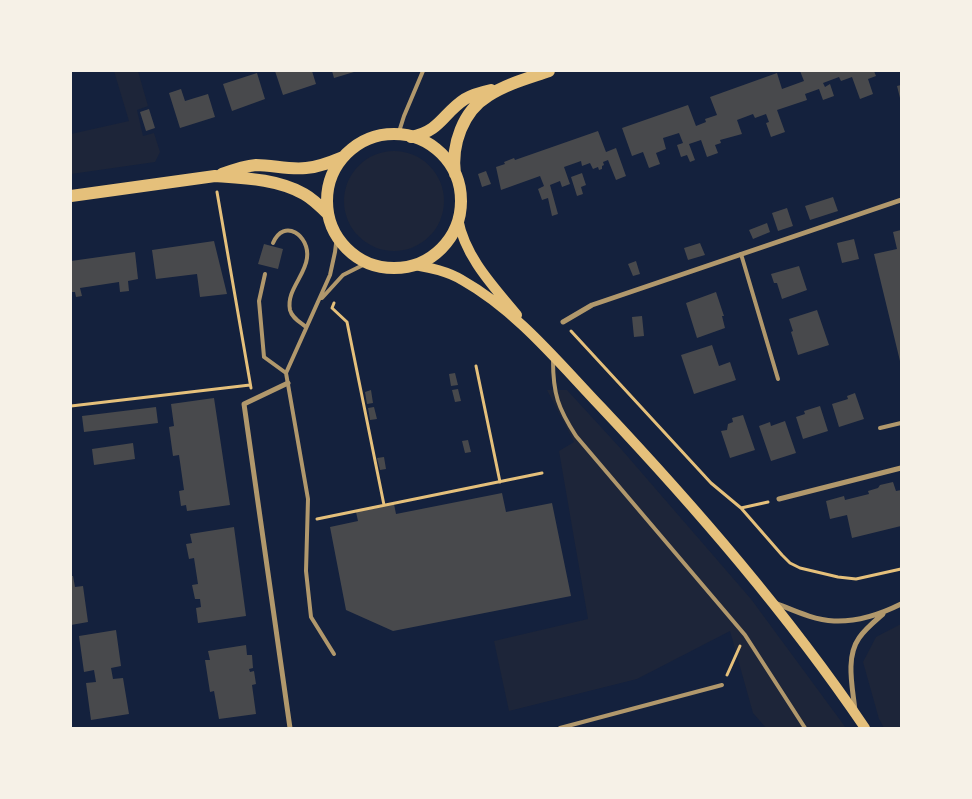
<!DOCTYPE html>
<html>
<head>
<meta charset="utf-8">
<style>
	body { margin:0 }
	#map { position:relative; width:972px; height:799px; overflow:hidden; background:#14213d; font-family:"IBM Plex Sans",sans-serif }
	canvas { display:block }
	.frame { position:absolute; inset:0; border:72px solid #f6f1e7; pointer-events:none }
</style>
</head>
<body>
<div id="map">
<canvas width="972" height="799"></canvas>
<div class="frame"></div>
</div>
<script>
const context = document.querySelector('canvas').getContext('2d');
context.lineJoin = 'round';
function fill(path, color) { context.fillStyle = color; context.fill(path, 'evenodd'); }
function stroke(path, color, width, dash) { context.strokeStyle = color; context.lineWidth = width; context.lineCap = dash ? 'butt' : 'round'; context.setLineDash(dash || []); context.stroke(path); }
fill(new Path2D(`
	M114,71H138L148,106L137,110L143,136L154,133L160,152L155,162L71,174V134L129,121Z
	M344 201a50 50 0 1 1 100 0a50 50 0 1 1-100 0Z
	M547,390H567L622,450L751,599L846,728H766L753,713L730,631L637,679L509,711L494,641L588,619L559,451L574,442Z
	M901,624V728H884L879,719L863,662L876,637Z`), '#1d2539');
fill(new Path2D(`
	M275,71H312L316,84L283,95Z
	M332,71H354V72L334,78Z
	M800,71H874L876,76L868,79L873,94L860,99L852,77L841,81L839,77L823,83L825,87L830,84L834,96L823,100L819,89L805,94L807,100L777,110L785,132L771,137L766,123L769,122L766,114L755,118L753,114L737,120L742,134L720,140L721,143L715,145L718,153L707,157L701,140L689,144L695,160L690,162L687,155L681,157L677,145L683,143L679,133L663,138L666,149L656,153L660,164L649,168L643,152L632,156L622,128L688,105L696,126L706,122L705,119L717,115L710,97L777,73L782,89L804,81Z
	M257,73L265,99L232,111L223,84Z
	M901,85V98H900L897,86Z
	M181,89L185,101L208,94L215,117L180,128L169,93Z
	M149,109L155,128L146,131L140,112Z
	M598,131L606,152L616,148L626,176L616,180L608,160L603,162L604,165L602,166V169L599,170L598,167L593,169L590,163L582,166L581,161L564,167L570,184L562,187L560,181L550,185L558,214L552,216L548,198L542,200L538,189L544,186L540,176L501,190L496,167L505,164L504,162L514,158L515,160Z
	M486,171L491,184L482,187L478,174Z
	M582,173L586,185L581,187L583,194L577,196L571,177Z
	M833,197L838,211L810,220L805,206Z
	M787,208L793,226L778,231L772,213Z
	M767,223L770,232L753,239L749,230Z
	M901,230V361H900L874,254L897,249L893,232Z
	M854,239L859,259L842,263L837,243Z
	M214,241L227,294L200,297L197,274L156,279L152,250Z
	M700,243L705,255L688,260L684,248Z
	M264,244L283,249L278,269L258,264Z
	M135,252L138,279L128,281L129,291L120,292L119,282L80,288L82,296L76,297L75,292H71V261Z
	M636,261L640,274L633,276L628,264Z
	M799,266L807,290L782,299L777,283H774L771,274Z
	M716,292L724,316H722L725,328L697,338L686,303Z
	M817,310L829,345L798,355L791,332L793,331L789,319Z
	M642,316L644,336L634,337L632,317Z
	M712,345L719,366L730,362L736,380L694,394L681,355Z
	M455,373L458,385L451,386L449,374Z
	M458,389L461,401L455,402L452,390Z
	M371,390L373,403L367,404L365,392Z
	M855,393L864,419L839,427L832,404L848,399L847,396Z
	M214,398L230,505L187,511L186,505L181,506L179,491L184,490L179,455L173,456L169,427L174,426L171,404Z
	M820,406L828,431L803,439L796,417L805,414L804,411Z
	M156,407L158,423L84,432L82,416Z
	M374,407L377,419L370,420L368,408Z
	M743,415L755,450L730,458L721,431L727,430L728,424L733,422L732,418Z
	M785,421L796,453L771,461L759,426L770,422L771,426Z
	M468,440L471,452L465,453L462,441Z
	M133,443L135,459L94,465L92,449Z
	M384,457L386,469L380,470L377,458Z
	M893,482L896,491L901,490V526L852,538L847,515L830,519L826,501L844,496L845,500L869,494L868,491L878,488L880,485Z
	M502,493L506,512L552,503L571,596L393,631L346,610L330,527L358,521L356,512L394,504L396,514Z
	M234,527L246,616L198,623L196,608L201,607L200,599H195L192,585L198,584L194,558L189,559L186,544L192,543L190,534Z
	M71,576H73L75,587L83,586L88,622L71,625Z
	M116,630L121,666L111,668L113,679L123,678L129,714L91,720L86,683L96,682L94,670L84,672L79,636Z
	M246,645L247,655H252L253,668L249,669L250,672L254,671L256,684L252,685L256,714L219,719L214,691L210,692L205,660H210L208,651Z`), '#48494c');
stroke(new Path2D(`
	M217,192L251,388
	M334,303L332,308L347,322L384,505
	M571,331L711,483L741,508L768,502
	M476,366L500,482
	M71,406L250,385
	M741,508L782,555L790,563L800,568L838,577L856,579L901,569
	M317,519L542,473
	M727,675L740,646`), '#e5c07b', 3);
stroke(new Path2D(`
	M398,135L404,116L423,71
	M273,243C284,217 310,236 307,258C305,276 286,291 290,310C292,318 300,322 306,327
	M741,254L778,379
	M265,274L259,301L264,357L286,373
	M322,298L343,275L367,263
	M553,360C553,394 558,408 576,436L745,635L805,728
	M880,428L901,423
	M334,654L311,617L306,571L308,499L286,373L330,275L335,252L337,236
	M560,728L722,685`), '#b1986c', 4);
stroke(new Path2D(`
	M563,322L592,305L901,200
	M288,383L244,404L290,728
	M779,499L901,468
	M775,603C793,610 813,620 834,621C856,622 881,614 901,604
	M855,711C853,689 845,658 859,638C865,629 875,621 883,614`), '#b1986c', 5);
stroke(new Path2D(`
	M458,219C465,257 493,286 517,315
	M415,265C431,268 447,271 462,280C517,311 558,362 601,407C696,508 787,613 865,728`), '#e5c07b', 10);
stroke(new Path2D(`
	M327 201a67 67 0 1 1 134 0a67 67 0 1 1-134 0Z
	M411,137C441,131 443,113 465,99C473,94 482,92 491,90
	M222,174C233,170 244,166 256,165C273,165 289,170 306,168C319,167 331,162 343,157
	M455,174C451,145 463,111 488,96C506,84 529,78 549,71
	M71,196L215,176C244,178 278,179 304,194C313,199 321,207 328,214`), '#e5c07b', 12);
</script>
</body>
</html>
